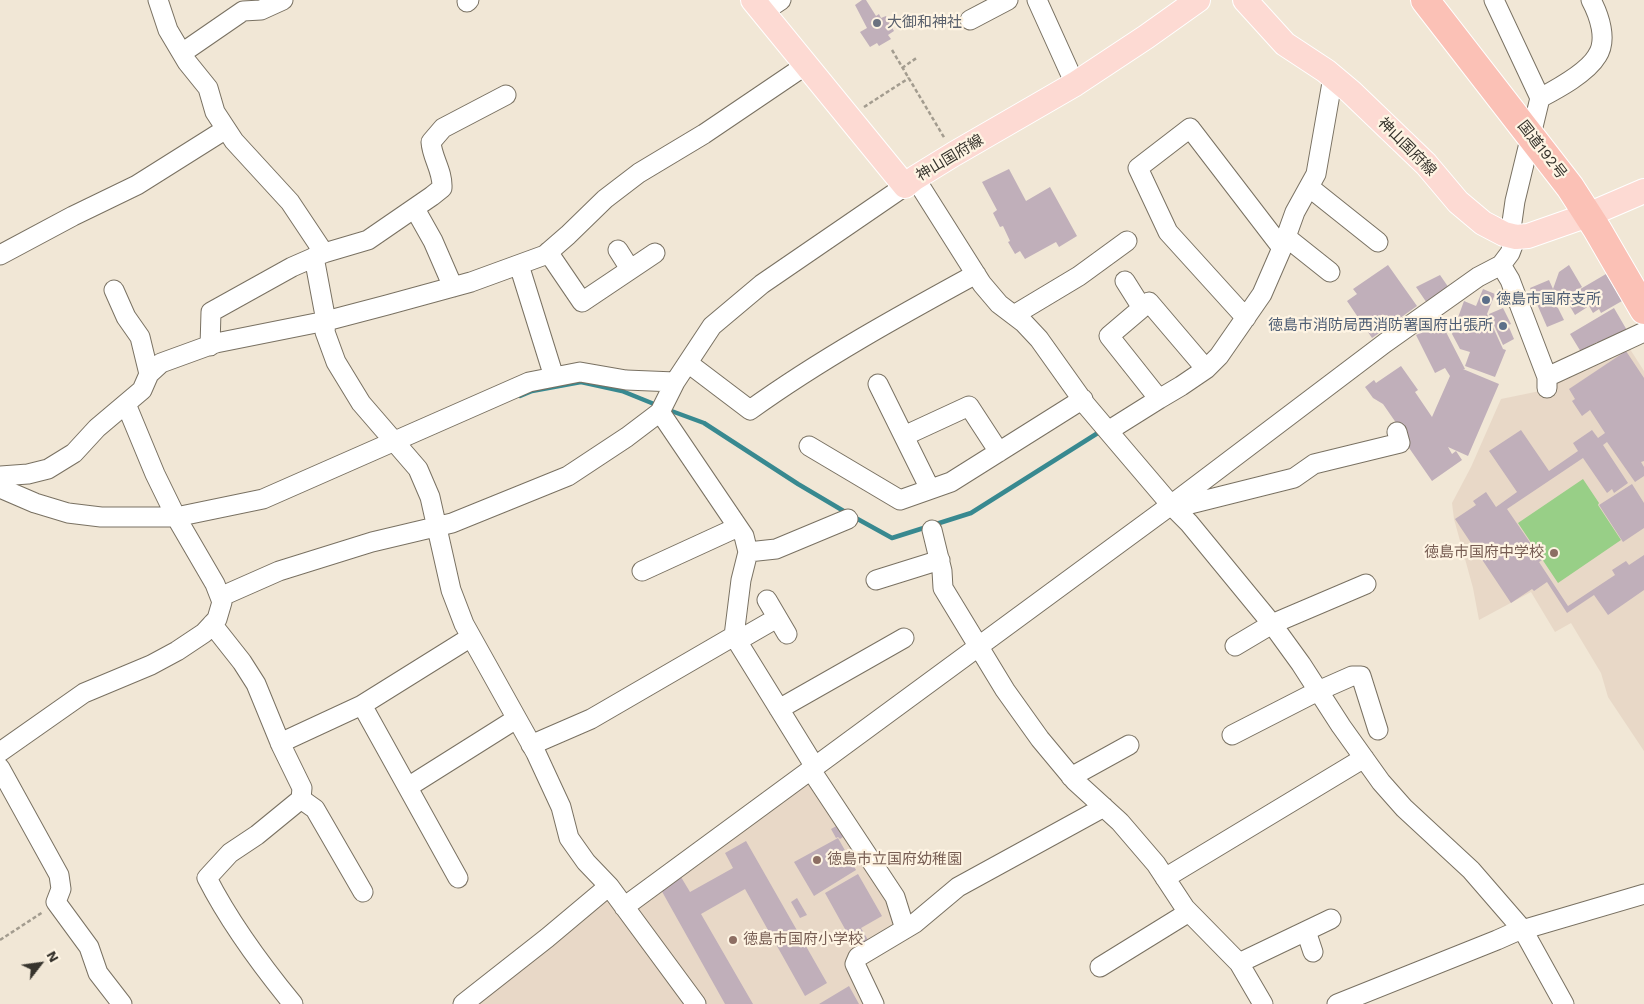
<!DOCTYPE html>
<html>
<head>
<meta charset="utf-8">
<style>
	body { margin:0 }
	#map { position:relative; width:1644px; height:1004px; overflow:hidden; background:#f1e7d6; font-family:"Work Sans",sans-serif }
	canvas { display:block }
	.north { position:absolute; left:15px; top:939px; width:50px; height:50px; -webkit-text-stroke:4px #fef4e3; paint-order:stroke; rotate:60deg; font-size:14px; font-weight:700; line-height:20px; text-align:center; color:#37342d }
	.north::after { content:''; display:block; margin:auto; width:18px; height:22px; background:#37342d; clip-path:polygon(50% 0,100% 100%,50% 72%,0 100%) }
</style>
</head>
<body>
<div id="map">
<canvas width="1644" height="1004"></canvas>
<div class="north">N</div>
</div>
<script>
const context = document.querySelector('canvas').getContext('2d');
context.lineJoin = 'round';
function fill(path, color) { context.fillStyle = color; context.fill(path, 'evenodd'); }
function stroke(path, color, width, dash) { context.strokeStyle = color; context.lineWidth = width; context.lineCap = dash ? 'butt' : 'round'; context.setLineDash(dash || []); context.stroke(path); }
function label(font, color, halo, rows, align = 'center') {
  context.font = font + ' "Work Sans","Noto Sans JP",sans-serif'; context.lineWidth = 4.5; context.setLineDash([]); context.textBaseline = 'middle'; context.strokeStyle = halo; context.fillStyle = color; for (const [text, x, y, turn = 0] of rows) {
    context.save(); context.translate(x, y); context.rotate((+turn || 0) * Math.PI / 180); context.textAlign = isNaN(turn) ? turn : align; if (halo) context.strokeText(text, 0, 0); context.fillText(text, 0, 0); context.restore();
  }
}
fill(new Path2D(`
	M1628,346L1644,371V751L1608,697L1601,673L1571,623L1555,632L1531,592L1479,620L1473,588L1454,519L1452,503L1471,467L1501,399L1540,391Z
	M808,780L818,784L896,916L892,929L854,953L870,1004H702L635,914L640,901Z
	M608,893L692,1004H470Z`), '#e8d8c7');
fill(new Path2D(`
	M1583,479L1599,503L1598,505L1621,540L1558,583L1518,523Z`), '#98cf87');
stroke(new Path2D(`
	M520,396L532,391L581,382L622,391L659,406
	M666,409L704,423L798,484L847,513
	M854,517L892,538L971,513L1101,431`), '#388990', 4.5);
fill(new Path2D(`
	M862,0H866L876,16L879,14L881,18L886,16L894,31L888,35L891,39L879,46L877,43L870,47L860,32L867,28L855,5Z
	M1009,169L1026,201L1050,187L1077,236L1059,247L1056,242L1025,259L1020,251L1015,254L1008,242L1010,241L1003,226L1000,227L993,213L997,210L982,182Z
	M1388,265L1417,306L1372,338L1347,301L1357,294L1353,289Z
	M1569,265L1582,287L1559,300L1558,298L1554,300L1564,320L1547,327L1530,288L1549,280L1553,289L1559,272Z
	M1606,274L1622,301L1601,313L1599,309L1593,313L1589,306L1575,315L1565,298Z
	M1440,275L1451,291L1429,306L1416,287Z
	M1483,289L1495,294L1487,314L1503,349L1506,350L1495,377L1465,366L1470,352L1460,349L1452,334L1464,301L1476,306Z
	M1503,308L1511,324L1508,325L1514,339L1503,345L1489,314Z
	M1614,308L1628,332L1599,346L1597,342L1581,352L1570,334Z
	M1437,319L1444,333L1446,332L1465,369H1463L1499,384L1468,456L1448,447L1452,454L1456,451L1462,460L1432,481L1407,445L1410,443L1383,404L1373,398L1365,387L1374,380L1376,383L1401,366L1418,390L1415,392L1432,417L1450,376L1445,368L1435,373L1416,335L1434,327L1431,321Z
	M1626,351L1644,378V461L1641,462L1644,467V476L1635,482L1607,442L1603,445L1628,483L1614,493L1612,489L1607,493L1583,458L1507,509L1542,560L1539,562L1568,606L1615,575L1612,570L1626,561L1629,565L1644,555V590L1608,615L1594,595L1567,613L1547,582L1534,591L1532,589L1511,603L1455,519L1476,505L1473,501L1486,492L1496,507L1517,492L1489,451L1521,430L1549,471L1578,451L1573,443L1592,430L1598,438L1605,433L1590,410L1582,416L1572,401L1575,399L1569,389Z
	M1632,484L1644,503V528L1623,542L1599,505Z
	M840,824L846,835L840,839L838,837L836,838L831,829Z
	M838,838L856,870L814,896L794,862Z
	M746,841L827,983L805,996L745,889L701,914L753,1004H725L660,888L681,877L690,892L733,868L725,853Z
	M858,874L882,916L861,928L868,940L855,947L825,893Z
	M797,898L807,915L800,918L791,902Z
	M849,986L859,1004H819Z`), '#c0afba');
const minor = new Path2D(`
	M158,0L168,30L187,62L208,88L215,112L234,141L290,202L324,253
	M1037,0L1075,84
	M1494,0L1540,98
	M467,2L469,0
	M763,12L781,0
	M970,20L1008,0
	M182,53L243,11L261,10L283,0
	M915,178L982,284L999,304L1024,323L1039,339L1086,405L1108,431L1171,505L1189,523L1272,624L1301,664L1341,726L1381,782L1404,808L1471,870L1523,930L1564,1004
	M1309,187L1378,242
	M415,209L433,241L453,287
	M1510,236L1515,201L1540,98C1557,89 1587,73 1597,56C1608,40 1599,15 1591,0
	M1286,237L1330,272
	M1516,237L1510,253L1501,265L1510,280L1547,377V388
	M618,250L630,269
	M548,252L582,302L655,253
	M0,255L73,216L137,185L226,129
	M314,257L326,321L325,332L336,362L361,403L418,469L430,497L451,590L464,624L536,753L561,807L569,838L586,862L609,886L696,1004
	M519,265L554,377
	M1125,281L1142,308
	M1014,315L1079,276L1127,241
	M1246,318L1168,232L1138,168L1190,128L1282,248
	M210,346L211,312L292,267L324,253L368,240L432,196L442,188C443,171 432,158 431,142L443,128L506,95
	M688,363L750,410C821,359 899,316 976,274
	M149,374L161,363L216,343L326,321L387,305L471,282L545,255L568,235L605,199L639,173L704,134L806,65
	M1547,377L1644,332
	M878,384L930,489
	M1159,399L1109,336L1149,302L1206,369
	M660,412L744,536L748,552L741,580L734,636L815,767
	M1108,431L1159,399L1181,386L1206,369L1219,356L1262,294L1282,248L1295,212L1316,174L1333,77
	M904,436L969,406L999,452
	M809,446L900,500L951,482L1083,399
	M0,476L28,474L48,469L74,453L97,428L142,390L149,374L140,337L126,317L114,290
	M0,488L35,503L68,513L101,517H176L263,499L529,382L580,372L626,380L675,382L712,326L762,284L905,186
	M1172,505L1190,504L1294,478L1314,464L1400,443L1397,432
	M932,530L942,571L943,588L1005,690L1040,739L1075,781L1120,822L1156,864L1185,908L1239,963L1263,1004
	M748,552L776,549L848,519
	M642,571L738,527
	M876,580L940,560
	M220,597L279,571L372,542L452,523L568,476L627,437L660,412L675,382
	M767,600L787,634
	M212,624L242,662L256,684L281,745L302,788L301,799L257,835L230,853L207,878C230,923 261,965 293,1004
	M1235,646L1272,624L1366,584
	M779,709L904,638
	M1232,735L1318,691L1352,676H1361L1378,730
	M280,743L362,705
	M531,745L591,719L734,636L744,637L777,618
	M0,752L84,693L151,665L177,651L204,633L217,619L222,602L215,584L176,517L155,474L126,404
	M0,768L59,875L61,889L56,902L89,947L98,973L122,1004
	M811,770L895,897L905,929
	M1071,777L1129,745
	M408,787L516,719
	M301,799L315,809L363,892
	M458,878L362,705L471,637
	M1165,878L1364,758
	M624,907L1171,505L1385,343L1478,277L1501,265
	M1306,931L1313,952
	M1239,963L1331,919
	M1100,967L1189,912
	M463,1004L547,938L609,886
	M874,1004L855,964L858,957L915,923L958,887L1104,807
	M1337,1004L1497,940L1515,932L1644,894`);
const major = new Path2D(`
	M753,0L905,186L915,178L954,154L1075,84L1146,37L1198,0
	M1245,0L1285,44L1326,71L1351,92L1426,164L1458,202L1483,223L1504,234L1516,237L1528,236L1588,215L1644,191`);
const highway = new Path2D(`
	M1425,0L1570,187L1597,229L1644,310`);
stroke(minor, '#797162', 21);
stroke(major, '#fff', 26);
stroke(highway, '#fff', 30);
stroke(new Path2D(`
	M892,50L945,139
	M902,68L918,57
	M864,107L909,78
	M0,940L43,912`), '#a39c8f', 2.5, [4, 2.5]);
stroke(minor, '#fff', 19);
stroke(major, '#fddad3', 24);
stroke(highway, '#fbc1b6', 28);
for (const [x, y, r, color] of [
	[877,23,5,"#6b7280"],
	[1486,300,5,"#5c6f8a"],
	[1503,326,5,"#5c6f8a"],
	[1554,553,5,"#8d6e63"],
	[817,860,5,"#8d6e63"],
	[733,940,5,"#8d6e63"]
]) { const dot = new Path2D(); dot.arc(x, y, r, 0, 2 * Math.PI); context.fillStyle = color; context.fill(dot); stroke(dot, '#fef4e3', 2); }
label('15px', '#5b616d', '#fef4e3', [
	["大御和神社",887,23]
], 'left');
label('15px', '#37342d', '#fef4e3', [
	["神山国府線",1407,147,45],
	["国道192号",1542,150,52],
	["神山国府線",950,158,-31]
]);
label('15px', '#4e5e75', '#fef4e3', [
	["徳島市国府支所",1496,300],
	["徳島市消防局西消防署国府出張所",1493,326,"right"]
], 'left');
label('15px', '#785e54', '#fef4e3', [
	["徳島市国府中学校",1544,553,"right"],
	["徳島市立国府幼稚園",827,860],
	["徳島市国府小学校",743,940]
], 'left');
</script>
</body>
</html>
